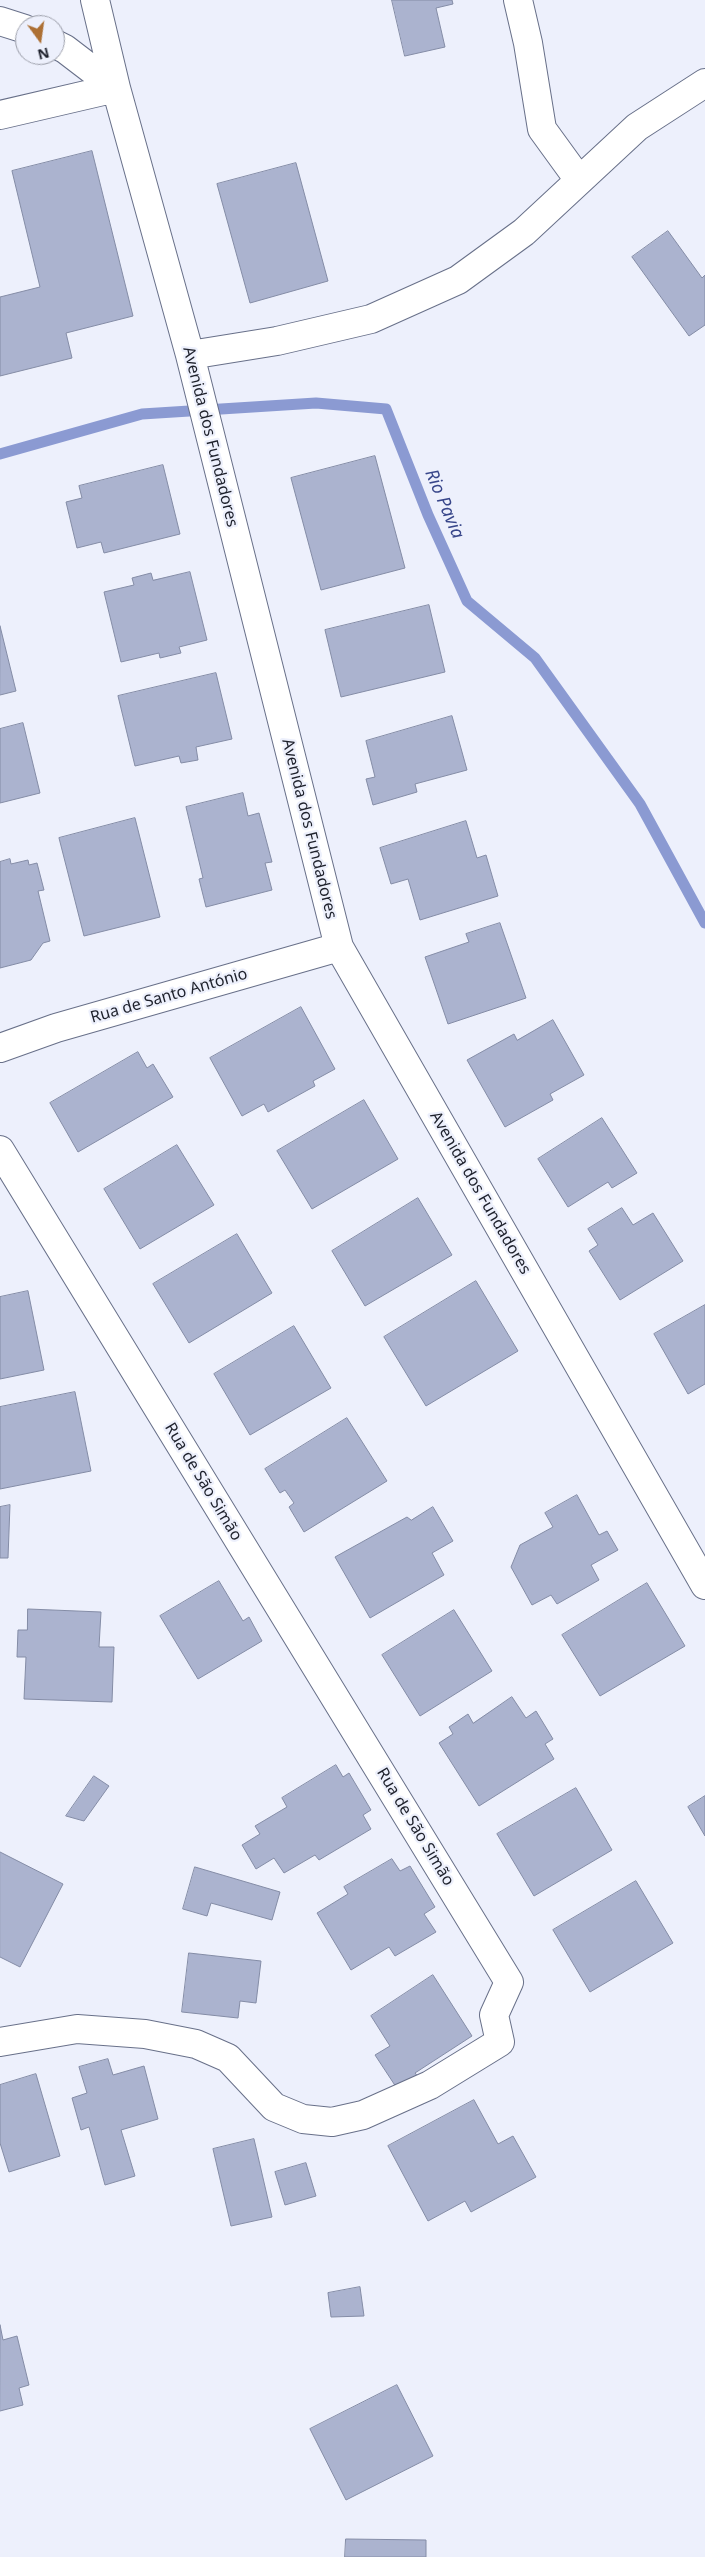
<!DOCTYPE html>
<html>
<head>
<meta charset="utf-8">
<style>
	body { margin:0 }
	#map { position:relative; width:705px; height:2557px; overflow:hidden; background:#edf0fc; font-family:"Noto Sans",sans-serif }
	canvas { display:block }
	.north { position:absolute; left:15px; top:15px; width:50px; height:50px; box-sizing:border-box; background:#edf0fc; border:1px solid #9a9da8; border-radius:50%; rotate:166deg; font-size:14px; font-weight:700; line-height:20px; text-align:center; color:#1d202b }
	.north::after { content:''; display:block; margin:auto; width:18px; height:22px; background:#ad7034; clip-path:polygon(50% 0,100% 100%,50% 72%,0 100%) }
</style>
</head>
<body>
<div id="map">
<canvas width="705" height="2557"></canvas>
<div class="north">N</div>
</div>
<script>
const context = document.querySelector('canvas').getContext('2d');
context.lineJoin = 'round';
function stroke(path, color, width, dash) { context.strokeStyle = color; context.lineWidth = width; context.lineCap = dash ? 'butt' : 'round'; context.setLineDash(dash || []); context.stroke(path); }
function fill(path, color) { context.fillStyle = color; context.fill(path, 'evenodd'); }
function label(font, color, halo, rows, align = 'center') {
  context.font = font + ' "Noto Sans",sans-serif'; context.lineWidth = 4.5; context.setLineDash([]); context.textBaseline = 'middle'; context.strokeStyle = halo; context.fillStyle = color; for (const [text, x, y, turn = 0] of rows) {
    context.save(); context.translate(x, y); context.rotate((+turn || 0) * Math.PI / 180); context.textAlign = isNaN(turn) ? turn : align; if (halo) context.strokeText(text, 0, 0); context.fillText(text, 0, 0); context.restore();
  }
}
stroke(new Path2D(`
	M0,454L142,414L316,403L386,409L428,515L467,601L535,658L640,804L705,923`), '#8b9ad2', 11);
const building = new Path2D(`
	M392,0H452L453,4L436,8L445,47L405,56Z
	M92,151L133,316L66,333L72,358L0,376V297L40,287L12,171Z
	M296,163L328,281L250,303L217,184Z
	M668,231L702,278L705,275V325L689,336L632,257Z
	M375,456L405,568L321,590L291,478Z
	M163,465L180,534L104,553L101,542L77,548L66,502L82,498L79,486Z
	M190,572L207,640L179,647L181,653L160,658L159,653L121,662L104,592L134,585L132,578L151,573L153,580Z
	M429,605L445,672L341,697L325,630Z
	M0,626L16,691L0,695Z
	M216,673L232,739L196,747L198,760L181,763L179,756L135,766L118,696Z
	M452,716L467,770L415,784L417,792L373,805L366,779L375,777L366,741Z
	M23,723L40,793L0,803V729Z
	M243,793L248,816L259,813L272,862L265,863L272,890L206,907L199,879L203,878L186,807Z
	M135,818L160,917L84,936L59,838Z
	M466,821L477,858L486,855L498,896L420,920L408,879L391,884L380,848Z
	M10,859L11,864L28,860L29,865L37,863L44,890L38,891L50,941L43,943L31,960L0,968V862Z
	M500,923L526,998L448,1024L425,957L469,942L466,934Z
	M301,1007L335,1069L313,1081L315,1086L268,1112L264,1104L242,1116L210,1058Z
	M553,1020L584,1075L550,1094L553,1100L505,1127L467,1060L514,1034L517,1040Z
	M138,1052L147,1068L153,1064L173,1097L78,1152L50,1103Z
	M364,1100L398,1159L312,1209L277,1151Z
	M602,1118L637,1173L612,1188L608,1182L568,1207L538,1159Z
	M177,1145L214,1205L140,1249L104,1189Z
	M418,1198L452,1255L365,1306L332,1251Z
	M622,1208L633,1225L653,1213L683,1261L620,1300L589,1251L598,1245L588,1229Z
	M237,1234L272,1293L189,1343L153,1284Z
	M476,1281L518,1351L426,1406L384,1337Z
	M28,1291L44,1370L0,1379V1297Z
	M705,1305V1384L688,1394L654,1334Z
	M294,1326L331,1388L250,1435L214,1374Z
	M75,1392L91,1471L0,1489V1407Z
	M347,1418L387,1481L304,1532L289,1507L294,1503L285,1490L280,1493L265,1469Z
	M577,1495L599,1535L607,1531L618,1550L591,1565L599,1580L557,1604L551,1595L532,1605L511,1567L520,1545L553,1527L545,1513Z
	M10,1505L8,1558H0V1507Z
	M433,1507L453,1541L432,1553L444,1575L370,1618L335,1557L407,1517L411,1520Z
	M219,1581L243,1621L249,1617L262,1641L198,1679L160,1616Z
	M647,1583L685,1646L600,1696L562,1635Z
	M28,1609L101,1612L99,1647H114L112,1702L24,1699L26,1657H17L18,1630H27Z
	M454,1610L492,1671L420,1716L382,1655Z
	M512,1697L526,1718L536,1711L553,1739L545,1744L554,1759L479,1806L439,1743L453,1734L449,1727L468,1714L473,1723Z
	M336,1765L343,1777L349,1773L371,1810L363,1815L371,1829L319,1860L315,1855L284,1873L274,1858L256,1869L242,1845L260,1834L255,1826L287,1807L282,1798Z
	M94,1776L109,1786L84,1821L66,1816Z
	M576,1788L612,1850L534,1896L497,1834Z
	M705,1796V1836L688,1807Z
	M0,1852L63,1884L20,1967L0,1957Z
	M392,1859L400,1871L410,1866L435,1907L424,1914L436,1932L395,1956L389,1947L351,1970L317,1913L348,1894L344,1887Z
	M195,1867L280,1892L272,1920L211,1903L207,1916L183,1909Z
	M636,1881L673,1943L590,1992L553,1930Z
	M189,1953L261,1961L256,2003L240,2001L238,2018L182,2012Z
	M433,1975L472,2036L415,2073L421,2080L400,2093L375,2055L390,2046L371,2016Z
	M108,2059L113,2075L144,2066L158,2119L121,2130L135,2176L105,2185L89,2127L81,2130L72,2098L87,2093L79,2067Z
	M36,2074L60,2156L9,2172L0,2143V2085Z
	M474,2100L498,2144L513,2136L536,2177L471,2212L465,2201L428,2221L388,2146Z
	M254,2139L272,2217L231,2226L213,2149Z
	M306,2163L316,2196L285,2205L275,2172Z
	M360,2287L364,2316L331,2317L328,2293Z
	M0,2325L3,2340L17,2336L29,2385L19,2388L23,2405L0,2411Z
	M397,2385L433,2456L346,2500L310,2429Z
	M346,2539L426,2540V2557H345Z`);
fill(building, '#abb3cf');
stroke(building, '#848ca6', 1);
const minor = new Path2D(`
	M95,0L116,88L190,355L339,947L705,1585
	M518,0L528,43L542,129L579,180
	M0,21L25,29
	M55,44L65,49L116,88
	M0,115L116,88
	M190,355L277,341L371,319L458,280L524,232L637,127L705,83
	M0,1048L56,1028L339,947
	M0,1150L509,1982L494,2015L500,2042L430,2085L363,2115L332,2122L303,2119L274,2107L228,2058L196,2044L145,2034L77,2029L0,2042`);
stroke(minor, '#687089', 30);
stroke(minor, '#fff', 28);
label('16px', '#1d202b', '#edf0fc', [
	["Avenida dos Fundadores",210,437,76],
	["Avenida dos Fundadores",309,829,76],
	["Rua de Santo António",169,996,-16],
	["Avenida dos Fundadores",480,1193,60],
	["Rua de São Simão",203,1482,59],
	["Rua de São Simão",415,1827,59]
]);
label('italic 18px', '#38468a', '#edf0fc', [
	["Rio Pavia",444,504,67]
]);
</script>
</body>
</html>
